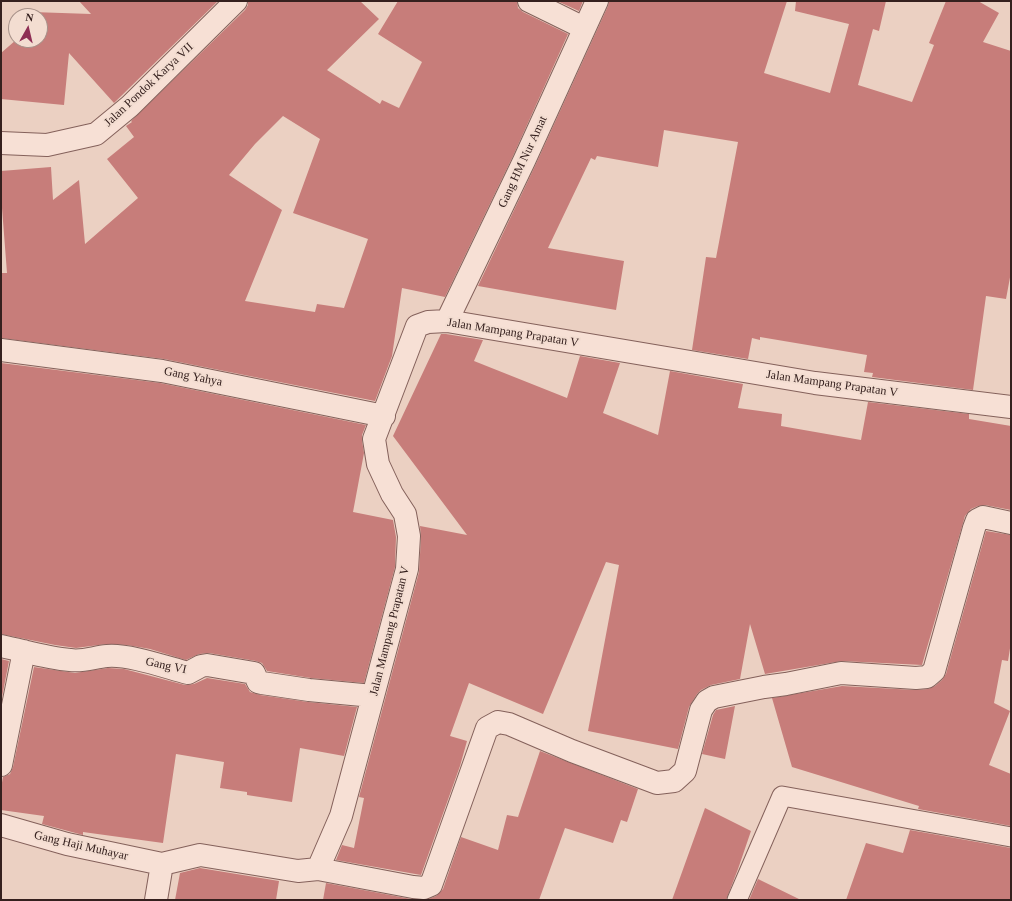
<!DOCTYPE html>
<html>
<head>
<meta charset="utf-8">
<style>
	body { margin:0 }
	#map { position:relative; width:1012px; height:901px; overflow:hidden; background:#ebd0c2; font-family:Georgia,serif }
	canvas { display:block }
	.frame { position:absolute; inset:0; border:2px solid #35201e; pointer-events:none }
	.north { position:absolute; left:8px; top:8px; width:40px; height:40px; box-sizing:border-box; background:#f3ddd1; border:1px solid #a79189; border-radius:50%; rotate:8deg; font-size:11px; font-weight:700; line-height:16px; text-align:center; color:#35201e }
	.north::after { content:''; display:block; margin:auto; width:14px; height:18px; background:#8f2e54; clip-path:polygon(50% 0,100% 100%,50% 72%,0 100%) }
</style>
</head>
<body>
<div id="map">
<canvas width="1012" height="901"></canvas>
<div class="frame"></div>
<div class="north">N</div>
</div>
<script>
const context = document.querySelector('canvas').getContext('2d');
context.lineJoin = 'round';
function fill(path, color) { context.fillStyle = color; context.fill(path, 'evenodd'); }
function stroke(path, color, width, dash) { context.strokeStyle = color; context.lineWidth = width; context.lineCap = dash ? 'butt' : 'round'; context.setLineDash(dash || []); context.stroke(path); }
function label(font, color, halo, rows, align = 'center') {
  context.font = font + ' Georgia,serif'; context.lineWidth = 4; context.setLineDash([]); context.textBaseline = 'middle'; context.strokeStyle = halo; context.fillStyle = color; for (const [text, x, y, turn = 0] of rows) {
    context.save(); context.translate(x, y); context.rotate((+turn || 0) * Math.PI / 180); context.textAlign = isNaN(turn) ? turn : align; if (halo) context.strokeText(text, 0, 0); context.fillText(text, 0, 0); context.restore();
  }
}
fill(new Path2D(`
	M79,1H218L114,103L69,53L64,105L1,99V53L16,40H40V16H36L32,12L91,14Z
	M248,1H360L379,19L327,70L380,104L382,100L399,108L422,62L378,34L398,1H517L518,8L523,12L568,34L513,156L445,297L402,288L392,356L375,401L164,359L1,338V273H7L1,195V171L51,167L53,200L79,180L85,244L138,198L107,159L134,137L126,126L132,122L131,121L245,10L248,5ZM283,116L320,139L293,213L368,239L344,308L317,304L315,312L245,301L282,210L229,175L255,144Z
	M557,1H583L579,11Z
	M609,1H787L764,73L830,93L849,24L795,11L796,1H886L879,31L873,29L858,85L912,102L934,45L929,43L946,1H978L999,13L983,42L1011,51V272L1006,299L986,296L973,390L872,377L873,373L864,372L867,355L760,337V340L752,338L748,359L692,350L706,257L716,258L738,142L664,130L658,167L597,156L595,160L591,158L548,248L624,261L616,310L478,286L535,166L608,6Z
	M441,334H446L483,340L474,361L567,398L580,356L620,363L603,413L658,435L670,371L743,384L738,408L782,414L781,426L861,440L868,402L969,414V419L1011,426V510L985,505L978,506L971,509L965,516L922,665L842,661L765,674L750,624L740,679L711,685L701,690L697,694L689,707L678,749L588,731L619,565L606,562L543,714L469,683L450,736L467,741L460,766L421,875L336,860L342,845L354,848L364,798L359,797L419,572L421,537L420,526L467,535L393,436Z
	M1,363L160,383L366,425L362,435V441L364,453L353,512L393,520L396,537L395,567L364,683L311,678L267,671L262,663L256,661L209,653L199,654L186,660L150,649L127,645L106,644L76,648L55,645L1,634Z
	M986,531L1011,535V642L1008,661L1002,660L994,703L1010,711L989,765L1011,774V826L918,809L919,806L792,767L772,698L842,686L915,690L928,689L935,686L942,680L946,674Z
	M1,659L9,661L1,702Z
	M34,667L75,673L108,668L124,669L185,685L194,684L207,678L245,684L250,692L260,695L308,702L357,707L344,756L300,748L292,802L247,795V792L220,788L224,762L176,754L163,843L83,832V835L42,824L44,816L1,810V788L3,777L10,774L13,767Z
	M735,706L725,759L702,754L713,715L716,710Z
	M540,751L638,789L627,822L621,820L613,843L565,828L539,900H426L436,896L443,889L461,837L498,850L507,815L518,817Z
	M705,808L751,831L738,869L726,900H672Z
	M910,830L1011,848V900H846L866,843L903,853Z
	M200,868L279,881L276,900H175L180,873Z
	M758,879L801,900H749Z
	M326,883L411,899L418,900H323Z`), '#c77d7a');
const service = new Path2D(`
	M737,900L782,796L1011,837`);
const minor = new Path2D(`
	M529,1L584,28
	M1,143L47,145L96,134L130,106L236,1
	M447,321L524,161L597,1
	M1,350L162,371L384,416
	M1,646C25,651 46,658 70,660C84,662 94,657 107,656C129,654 165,667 188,673L201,666L207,665L254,673L258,682L262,683L309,690L373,696
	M1,765L24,651
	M1,825L67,844L162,864L200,855L298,871L318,869L341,816L407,569L409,536L405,514L392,494L378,464L374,439L417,326L428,322L447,321L815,383L1011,407
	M318,869L413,887L424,888L431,885L487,728L498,722L509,724L572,751L657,783L674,781L685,771L701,710L707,701L714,697L764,687L786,684L841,673L916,678L927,677L934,671L974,528L977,520L983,517L1011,523
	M156,900L162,864`);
stroke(service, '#84615b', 21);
stroke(minor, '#84615b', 24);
stroke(service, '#f7e0d5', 19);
stroke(minor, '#f7e0d5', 22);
label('12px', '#35201e', '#f3ddd1', [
	["Jalan Pondok Karya VII",149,85,-43],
	["Gang HM Nur Amat",523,162,-65],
	["Jalan Mampang Prapatan V",513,333,9],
	["Gang Yahya",193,377,11],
	["Jalan Mampang Prapatan V",832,384,8],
	["Jalan Mampang Prapatan V",390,631,-76],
	["Gang VI",166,666,12],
	["Gang Haji Muhayar",81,846,13]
]);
</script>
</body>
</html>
